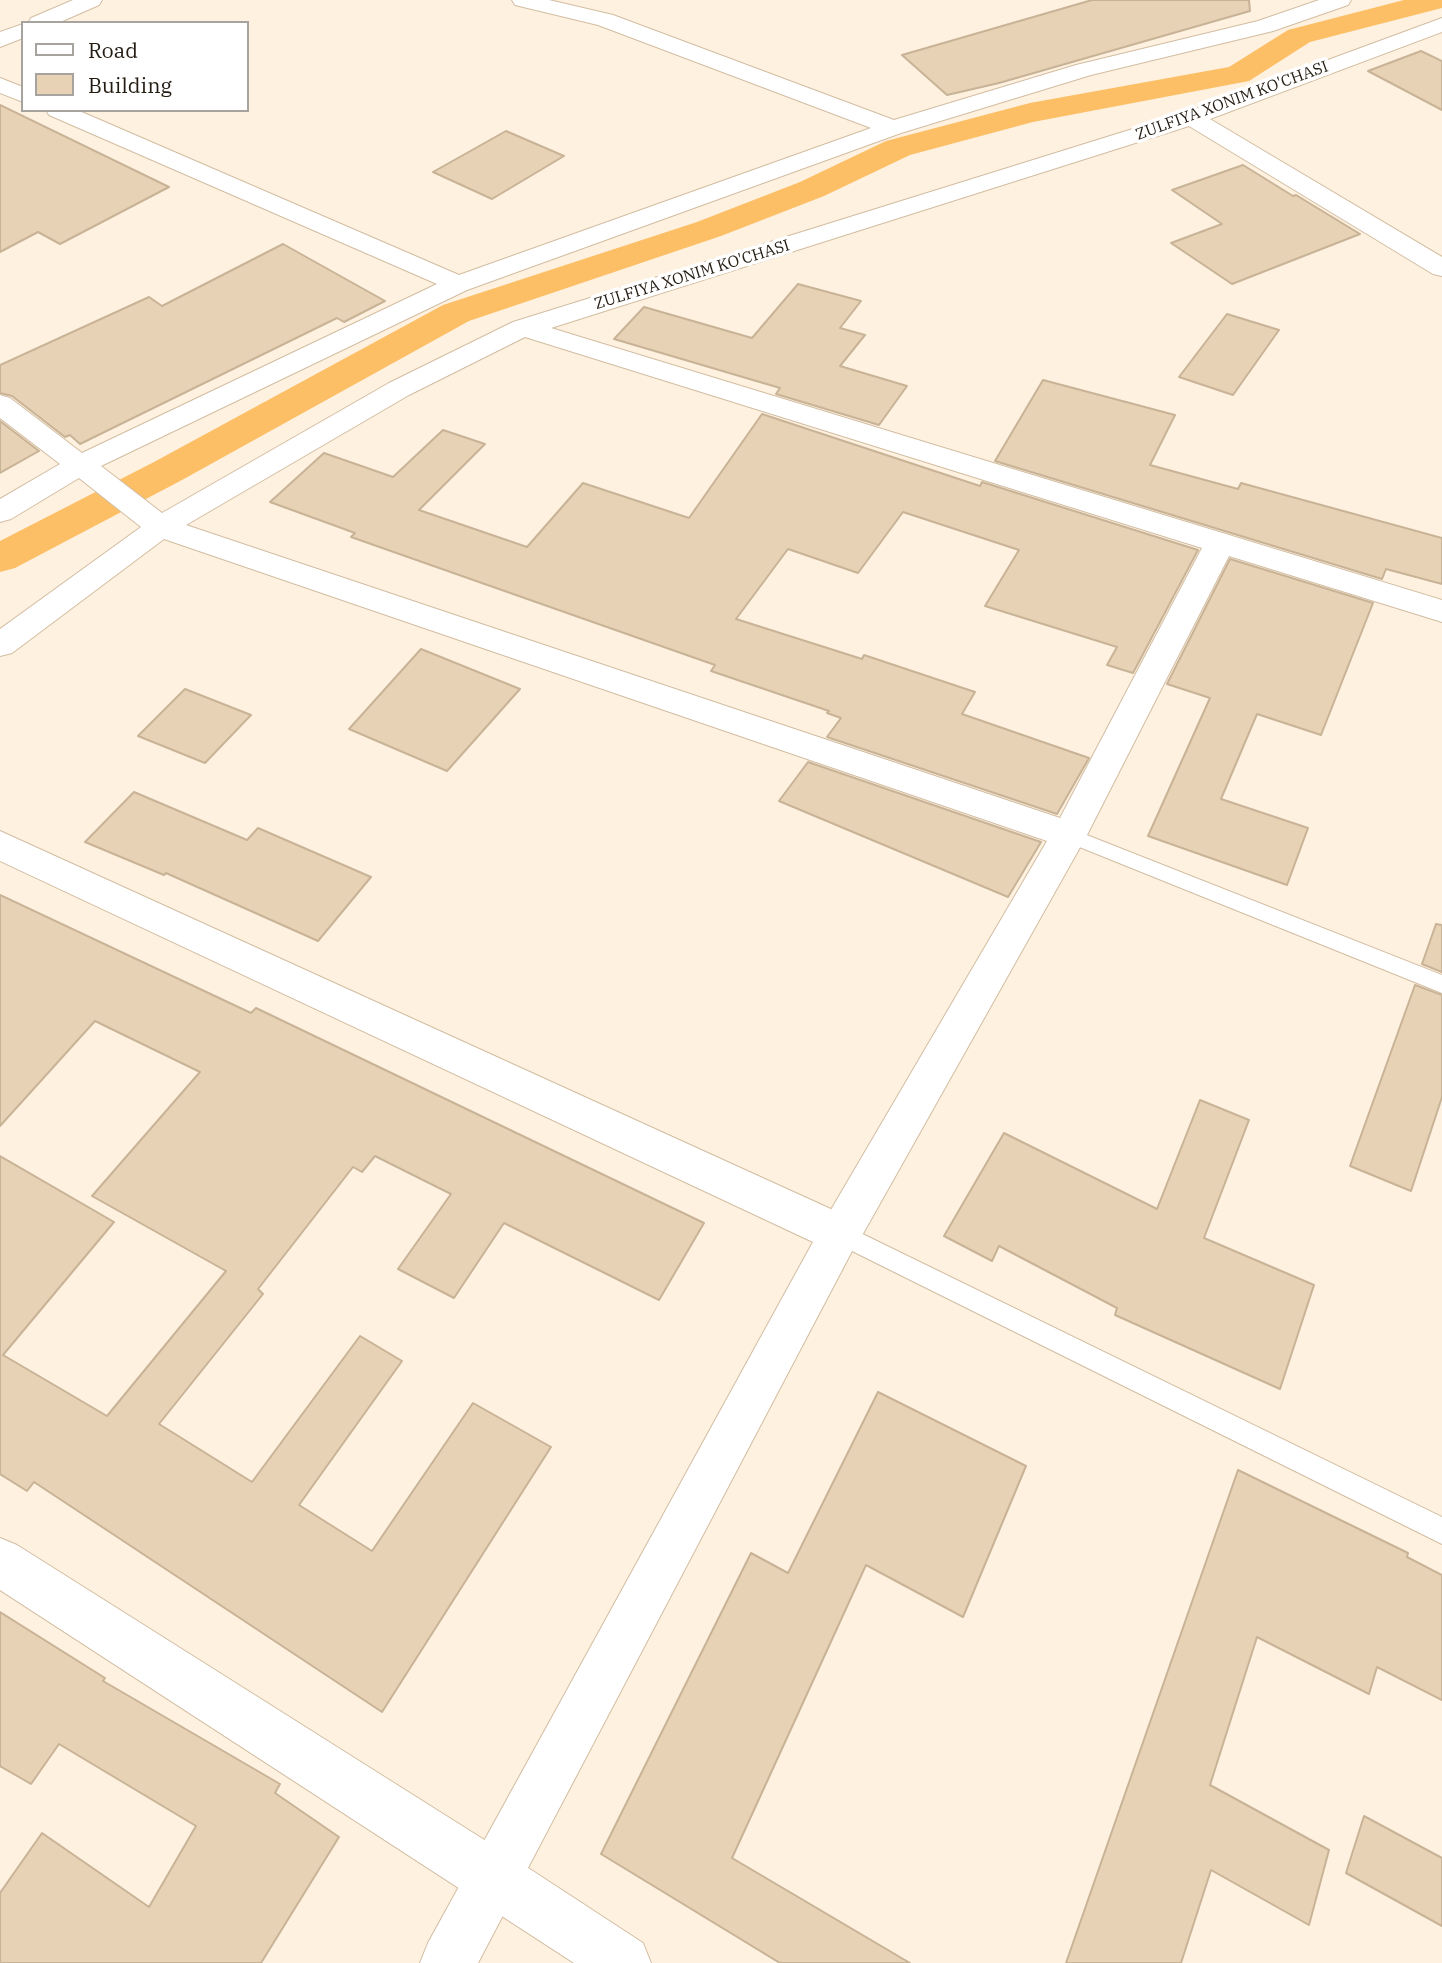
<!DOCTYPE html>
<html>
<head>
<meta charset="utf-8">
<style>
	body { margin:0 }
	#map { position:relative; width:1442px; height:1963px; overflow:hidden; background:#fff1e0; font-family:"IBM Plex Serif",serif }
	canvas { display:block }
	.legend { position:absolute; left:21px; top:21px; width:228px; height:91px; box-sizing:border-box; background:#fff; border:2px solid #a7a4a0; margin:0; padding:9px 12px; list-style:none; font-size:21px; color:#241c12 }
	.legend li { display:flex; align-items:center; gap:14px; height:35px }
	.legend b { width:35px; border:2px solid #a7a4a0 }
</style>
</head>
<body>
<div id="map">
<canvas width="1442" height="1963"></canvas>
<ul class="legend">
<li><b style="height:9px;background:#fff"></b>Road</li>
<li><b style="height:19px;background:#e8d2b6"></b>Building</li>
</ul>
</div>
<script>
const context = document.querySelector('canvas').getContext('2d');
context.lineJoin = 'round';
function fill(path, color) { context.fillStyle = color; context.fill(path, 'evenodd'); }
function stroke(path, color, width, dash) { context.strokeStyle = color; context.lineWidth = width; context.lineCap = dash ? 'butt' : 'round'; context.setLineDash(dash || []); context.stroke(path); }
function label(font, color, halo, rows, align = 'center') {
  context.font = font + ' "IBM Plex Serif",serif'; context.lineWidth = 7; context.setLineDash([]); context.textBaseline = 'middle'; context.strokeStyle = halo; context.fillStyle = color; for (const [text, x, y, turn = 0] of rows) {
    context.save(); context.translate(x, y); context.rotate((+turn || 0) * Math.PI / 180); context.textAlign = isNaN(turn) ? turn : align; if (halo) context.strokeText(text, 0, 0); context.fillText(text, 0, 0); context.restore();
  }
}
fill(new Path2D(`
	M1404,0H1442V8L1310,42L1249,81L1033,122L910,155L824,196L721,236L469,321L182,480L15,568L0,572V541L154,462L443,305L697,222L800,182L886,141L1030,103L1229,67L1288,30Z`), '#fcbf66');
const building = new Path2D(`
	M1092,0H1249L1250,11L999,83L947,95L902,55Z
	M1421,51L1442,61V110L1368,71Z
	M0,105L169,187L60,244L38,232L0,252Z
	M506,131L564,156L492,199L433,172Z
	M1243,165L1293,196L1296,195L1360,234L1232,284L1171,243L1222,224L1172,190Z
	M283,244L385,301L344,322L337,318L80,444L70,435L65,437L12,396L0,393V365L149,297L162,306Z
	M798,284L861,301L840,328L865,335L840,366L907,386L879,425L776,394L780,388L614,339L644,307L752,338Z
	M1227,314L1279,330L1233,395L1179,377Z
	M1043,380L1175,415L1150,465L1238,489L1241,483L1442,538V584L1386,569L1382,579L995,461Z
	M762,414L980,486L982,482L1198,550L1133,673L1107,665L1117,647L985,606L1019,550L903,512L858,573L788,549L736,619L862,659L864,655L975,692L962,714L1089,758L1057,814L827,737L841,718L827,713L829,711L711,671L715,665L351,537L355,533L270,502L324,453L393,477L443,430L485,444L419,510L527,547L583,483L689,518Z
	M0,421L39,451L0,473Z
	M1230,559L1373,603L1321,735L1257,714L1221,799L1308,828L1287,885L1148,836L1210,698L1167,684Z
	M421,649L520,689L447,771L349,729Z
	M185,689L251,715L205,763L138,736Z
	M808,762L1041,842L1008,897L779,801Z
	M134,792L247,840L258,828L371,877L318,941L166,873L164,875L85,842Z
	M0,895L251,1013L256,1008L704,1223L659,1300L504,1223L454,1298L398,1269L451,1194L375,1156L362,1172L353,1167L258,1289L263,1294L159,1424L252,1482L360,1336L402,1361L299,1505L372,1551L473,1403L551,1447L382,1712L34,1482L27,1491L0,1474V1156L114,1222L3,1355L107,1416L226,1271L92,1196L200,1072L95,1021L0,1126Z
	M1436,924L1442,925V972L1422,964Z
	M1415,985L1442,995V1097L1411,1191L1350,1166Z
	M1200,1100L1249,1120L1204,1238L1314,1285L1280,1389L1115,1315L1117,1308L999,1246L992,1261L944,1236L1004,1133L1157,1209Z
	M878,1392L1026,1466L963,1617L866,1565L732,1858L910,1963H780L601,1854L751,1553L788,1573Z
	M1238,1470L1408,1553L1407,1557L1442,1575V1700L1377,1667L1369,1694L1257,1637L1210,1785L1329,1850L1309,1925L1211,1870L1181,1963H1066Z
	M0,1612L105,1678L103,1681L280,1784L275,1793L339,1837L261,1963H0V1893L42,1833L149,1907L196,1826L59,1744L31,1784L0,1766Z
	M1364,1816L1442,1858V1926L1346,1873Z`);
fill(building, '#e8d2b6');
stroke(building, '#c8b397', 2);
const service = new Path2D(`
	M1069,828L1442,975V993L1062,840L1059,835L1062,830Z
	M840,1223L1442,1517V1544L832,1241L828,1234L832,1227Z`);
const minor = new Path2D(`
	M73,0H102L99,5L58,23H28L31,18Z
	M512,0H549L613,15L894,120L1076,65L1258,21L1319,0H1351L1348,5L1273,31L1091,75L901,133L467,290L101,466L162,513L389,383L513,322L1184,113L1442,18V32L1210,119L1442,257V276L1433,274L1189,126L551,328L1442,600V622L1229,556L1087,835L855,1248L840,1253L825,1248L819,1234L825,1220L1047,841L164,539L12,653L0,656V629L141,527L79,478L11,519L0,522V499L60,464L0,418V395L10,398L82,453L437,284L49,115L46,110H77L459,275L871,128L598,25L515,5ZM525,337L1202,548L1060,818L186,525L409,395Z
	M23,24V38L0,47V32Z
	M0,78L23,87V102L0,93Z
	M0,1538L17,1545L513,1858L643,1943L651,1963H574L0,1590Z`);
const tertiary = new Path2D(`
	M0,831L855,1220L861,1234L478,1963H420L428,1943L813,1242L0,861Z`);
stroke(service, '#d2bda1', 2);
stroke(minor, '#d2bda1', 2);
stroke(tertiary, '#d2bda1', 2);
fill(service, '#fff');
fill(minor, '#fff');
fill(tertiary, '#fff');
label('16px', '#241c12', '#fff', [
	["ZULFIYA XONIM KO'CHASI",1232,101,-20],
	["ZULFIYA XONIM KO'CHASI",692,275,-17]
]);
</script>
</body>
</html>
